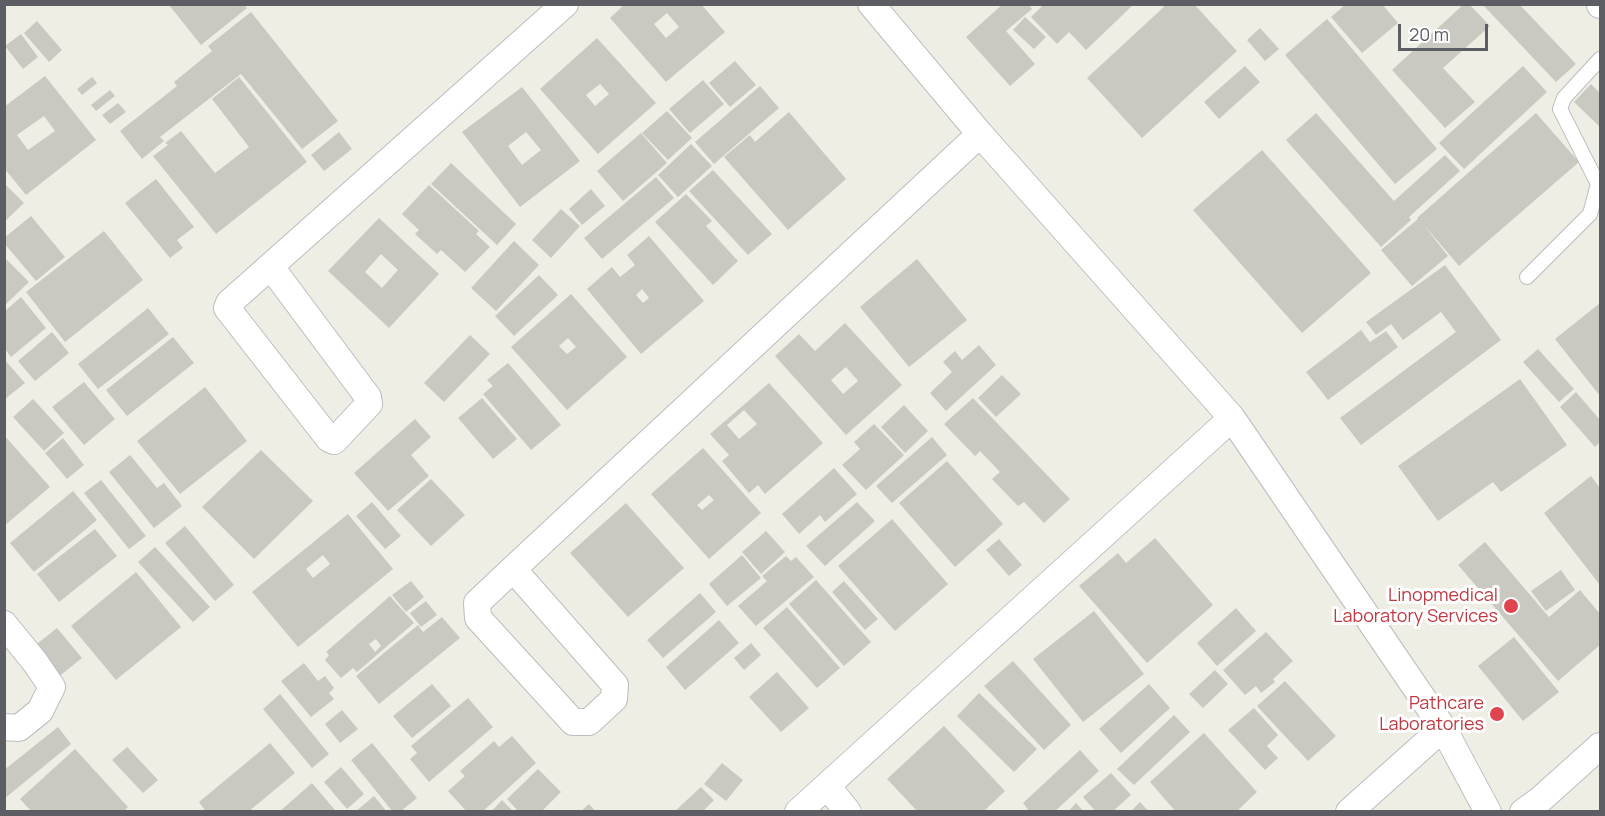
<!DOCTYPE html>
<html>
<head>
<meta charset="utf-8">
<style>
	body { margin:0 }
	#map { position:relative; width:1605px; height:816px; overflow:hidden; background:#eeeee4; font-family:Manrope,sans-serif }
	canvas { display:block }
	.frame { position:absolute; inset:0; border:6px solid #5c5e64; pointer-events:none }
	.scale { position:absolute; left:1398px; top:24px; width:90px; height:27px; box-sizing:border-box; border:3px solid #5c5e64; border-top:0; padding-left:8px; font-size:18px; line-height:21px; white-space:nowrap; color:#5c5e64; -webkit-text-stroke:4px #fff; paint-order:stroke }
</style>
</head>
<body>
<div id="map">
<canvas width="1605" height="816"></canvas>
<div class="frame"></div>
<div class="scale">20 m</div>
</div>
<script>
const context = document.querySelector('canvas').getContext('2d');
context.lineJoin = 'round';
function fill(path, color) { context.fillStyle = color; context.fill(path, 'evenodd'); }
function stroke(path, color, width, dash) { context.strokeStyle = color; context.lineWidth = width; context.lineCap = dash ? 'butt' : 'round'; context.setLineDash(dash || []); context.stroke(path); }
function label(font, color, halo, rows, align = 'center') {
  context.font = font + ' Manrope,sans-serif'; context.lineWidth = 6; context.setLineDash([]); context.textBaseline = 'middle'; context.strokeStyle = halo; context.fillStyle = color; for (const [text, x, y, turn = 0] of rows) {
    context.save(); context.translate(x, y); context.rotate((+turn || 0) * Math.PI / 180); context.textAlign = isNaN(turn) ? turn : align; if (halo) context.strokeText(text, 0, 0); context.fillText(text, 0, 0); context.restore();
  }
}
fill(new Path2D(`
	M625,4H701L725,32L666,82L610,18ZM667,13L679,27L666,38L654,24Z
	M1003,4H1028L1032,9L1006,31L1035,64L1010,86L966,37Z
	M1044,4H1134L1086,50L1069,32L1057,44L1031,17Z
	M1167,4H1194L1237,51L1142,138L1087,78Z
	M1346,4H1382L1398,23L1362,53L1331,17Z
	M1464,4H1469L1490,26L1443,68L1475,102L1445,128L1392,70Z
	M1482,4H1519L1576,64L1556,82Z
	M169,5H244L247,8L201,45Z
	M251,12L338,121L302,149L241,74L160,137L164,141L142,159L120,131L177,86L174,82L212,51L208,46Z
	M1025,17L1046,37L1034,49L1013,30Z
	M1327,19L1437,149L1395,184L1285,55Z
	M37,21L62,50L49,62L24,33Z
	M1260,28L1279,49L1265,61L1247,40Z
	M21,34L38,57L23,69L5,46Z
	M597,38L656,103L598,154L540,89ZM600,84L609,94L595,106L586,95Z
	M735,61L756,85L730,107L709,83Z
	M1245,66L1260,82L1219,119L1204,102Z
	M1523,66L1547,92L1464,169L1439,143Z
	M45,76L96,140L26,195L4,168V107ZM44,116L55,131L28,150L17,135Z
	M92,77L97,83L82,95L77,89Z
	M239,77L307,162L216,234L153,156L168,145L165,143L181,131L215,173L249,147L212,99Z
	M703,80L724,104L690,133L669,109Z
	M1591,84L1600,93V127L1574,102Z
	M760,86L779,108L714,164L695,142Z
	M522,87L580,161L520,207L462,132ZM526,132L541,150L522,165L508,146Z
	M110,90L115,96L96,111L91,105Z
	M118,103L126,112L110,124L102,115Z
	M667,111L692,138L668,160L642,133Z
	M789,112L846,179L788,230L724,157L750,135L755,142Z
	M1316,113L1394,201L1445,155L1460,171L1409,217L1411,220L1381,247L1286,140Z
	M1536,113L1579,162L1459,266L1423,224L1448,256L1412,286L1381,250L1418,219L1417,218Z
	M339,132L352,149L324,171L311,155Z
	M641,133L667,163L623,201L597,171Z
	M691,144L712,166L678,197L658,175Z
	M1262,150L1371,273L1302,333L1193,210Z
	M451,163L516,224L497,245L431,184Z
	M713,170L772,234L748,255L689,191Z
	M656,177L674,198L602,259L584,238Z
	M156,179L194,227L177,240L183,248L170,258L125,203Z
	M4,183L24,203L4,222Z
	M429,185L479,231L476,234L490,247L465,272L441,250L437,254L415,234L419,230L402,214Z
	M591,189L605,206L582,225L569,209Z
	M686,194L712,221L706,226L738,261L713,285L655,222Z
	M561,209L580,226L551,258L532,240Z
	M31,216L65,257L36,281L4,243V238Z
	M379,218L439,274L389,328L328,271ZM381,254L398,270L382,288L365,272Z
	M104,231L143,280L65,342L26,292Z
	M649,236L704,301L641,354L587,289L612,267L620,277L635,265L627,255ZM642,289L649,298L643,303L636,295Z
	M514,241L539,265L496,311L471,288Z
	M6,259L29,282L5,305V260Z
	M917,259L967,320L909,367L860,307Z
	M1445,265L1501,340L1361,445L1340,418L1456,332L1441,312L1403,340L1391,324L1376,335L1366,322Z
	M539,275L558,295L514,336L495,316Z
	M571,294L627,357L567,410L511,347ZM568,338L576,347L567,354L559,346Z
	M21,297L46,328L11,357L5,349V311Z
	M1600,303V396L1555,339Z
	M148,308L169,334L98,389L78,364Z
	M845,323L902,385L846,435L775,356L799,334L815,351ZM846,367L858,381L843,394L831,380Z
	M1361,330L1370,342L1386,331L1398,347L1328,400L1306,372Z
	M52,332L69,353L35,381L18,361Z
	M470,335L490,354L444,402L424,383Z
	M173,337L194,363L127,416L106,390Z
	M979,345L996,365L946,411L930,393L952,372L943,362L955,351L962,360Z
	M1538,349L1574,389L1559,402L1523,362Z
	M4,359L25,383L4,400Z
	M508,363L561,425L531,450L483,394L493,386L487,380Z
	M1002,375L1021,394L996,417L978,398Z
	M1520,379L1567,445L1501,492L1493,482L1438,521L1398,466Z
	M84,382L115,419L84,445L52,407Z
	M769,383L823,443L765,494L758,485L749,493L722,461L729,455L710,434ZM744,410L757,424L739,439L727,425Z
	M205,387L247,441L180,494L137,441Z
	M1576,392L1600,420V442L1595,447L1560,407Z
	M482,398L517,439L493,459L458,418Z
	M973,398L1070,499L1044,523L1024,502L1018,506L992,479L1000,472L980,451L975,456L944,424Z
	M33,399L64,433L44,451L13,417Z
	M904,405L928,431L905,453L881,427Z
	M415,419L431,437L411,455L429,476L388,511L354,473Z
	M874,424L904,455L866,490L842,465L860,449L854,442Z
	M4,435L50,487L4,526Z
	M932,437L947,455L892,503L876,486Z
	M63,438L84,465L67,479L45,453Z
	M703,448L761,513L709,559L651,494ZM709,495L714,500L702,510L697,505Z
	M261,450L313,501L254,559L202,507Z
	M130,455L157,488L164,483L182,506L154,528L109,472Z
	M947,461L1003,524L955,567L899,503Z
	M834,468L857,494L825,522L820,515L799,534L782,514Z
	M1591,476L1600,488V585L1544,513Z
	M431,479L465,515L431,546L397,510Z
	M101,480L146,536L129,549L84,493Z
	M73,491L97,520L34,572L10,543Z
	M372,502L401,536L385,549L356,516Z
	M857,502L875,521L825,566L806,546Z
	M626,503L684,568L628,617L570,553Z
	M348,514L393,569L298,647L252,592ZM323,555L330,564L313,578L306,569Z
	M892,519L948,584L895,631L838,566Z
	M185,526L234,585L215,601L165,543Z
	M95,529L117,556L59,602L37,574Z
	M766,531L785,552L761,574L742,552Z
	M1155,538L1213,605L1147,663L1079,586L1118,553L1126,563Z
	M999,539L1022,565L1009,576L986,550Z
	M1485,542L1549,617L1580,590L1600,614V645L1558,681L1458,565Z
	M155,547L210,607L193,622L138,562Z
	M742,555L761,578L727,606L709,584Z
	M786,556L791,561L796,557L814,577L756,626L738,606L767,581L762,576Z
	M1561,570L1575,590L1546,611L1531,591Z
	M136,572L181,627L116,680L71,626Z
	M816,580L871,642L844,666L789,604Z
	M411,581L424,597L406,612L392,595Z
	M844,581L878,619L865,630L832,592Z
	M700,593L716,612L663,658L647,640Z
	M390,596L414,623L357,672L353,668L341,678L325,660L329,655L326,652ZM376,639L381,646L375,652L369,644Z
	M426,601L437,615L421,627L410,613Z
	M787,607L840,668L817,688L763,628Z
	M1236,608L1256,631L1217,666L1197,643Z
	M1094,611L1144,674L1083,722L1033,659Z
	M442,617L460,638L379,704L356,676L418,625L423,632Z
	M719,620L739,643L685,690L666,667Z
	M57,628L82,658L57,678L32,648Z
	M1266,632L1293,661L1273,679L1275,682L1261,693L1256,686L1245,695L1223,670Z
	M1514,637L1559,692L1523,721L1478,666Z
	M751,643L761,655L744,670L734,658Z
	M1013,661L1071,725L1044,750L984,686Z
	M304,663L318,681L325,676L334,688L329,693L334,699L311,717L281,681Z
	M1215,670L1228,684L1203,708L1189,694Z
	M777,672L809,708L781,732L749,697Z
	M1285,681L1336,736L1308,761L1257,706Z
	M432,684L451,706L412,738L393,716Z
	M1149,684L1170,708L1121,753L1099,729Z
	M979,693L1037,749L1014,772L957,716Z
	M280,694L329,754L312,768L263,709Z
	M468,698L493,727L429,782L410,759L417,753L411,746Z
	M1254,708L1278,735L1267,746L1278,758L1265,770L1228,730Z
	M342,710L358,729L340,743L325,724Z
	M1174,715L1190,732L1134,785L1117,769Z
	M944,726L1005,791L983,812H918L887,779Z
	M58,727L71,744L4,799V770Z
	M1204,733L1257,792L1236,812H1176L1150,782Z
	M512,736L536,763L482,812H467L448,791L465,776L460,771L494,741L499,747Z
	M270,743L295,773L248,812H206L199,802Z
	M372,743L417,798L400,812H393L351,760Z
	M127,747L158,780L143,793L112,760Z
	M75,749L128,807L123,812H32L20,799Z
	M1080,750L1099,771L1054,812H1030L1023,803Z
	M722,763L743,780L726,801L704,784Z
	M341,767L364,794L347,809L324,782Z
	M538,769L561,792L541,812H519L507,799Z
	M1111,773L1131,795L1112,812H1096L1083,797Z
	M312,783L335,810L334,812H279Z
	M701,787L714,800L702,812H674Z
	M374,796L387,812H355Z
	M502,800L514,812H491Z
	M1140,802L1149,812H1130Z
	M1076,803L1084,812H1068Z
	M589,804L596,812H580Z`), '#c9c9c1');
const service = new Path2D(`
	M1527,277L1590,214L1598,184L1560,109L1564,98L1600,59`);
const minor = new Path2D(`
	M871,4L980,134L1232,418L1443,728L1488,812
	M1600,4V5
	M271,267L368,397L369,404L334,441L329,439L227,308L229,303L565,4
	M513,569L615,685L614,699L589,722H573L478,618L477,603L513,569L980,134
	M4,624L35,662L52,687L40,711L19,728L4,727
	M827,786L848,812
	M798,812L1232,418
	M1349,812L1443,728
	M1523,812L1541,799L1600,746`);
stroke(service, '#bcbcc2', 16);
stroke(minor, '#bcbcc2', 28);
stroke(service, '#fff', 14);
stroke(minor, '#fff', 26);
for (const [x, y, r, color] of [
	[1511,606,8,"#e0444e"],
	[1497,714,8,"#e0444e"]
]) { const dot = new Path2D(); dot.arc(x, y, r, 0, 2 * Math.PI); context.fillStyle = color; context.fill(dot); stroke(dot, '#fff', 2); }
label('18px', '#be3a42', '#fff', [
	["Linopmedical",1498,596],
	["Laboratory Services",1498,617],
	["Pathcare",1484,704],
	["Laboratories",1484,725]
], 'right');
</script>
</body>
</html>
